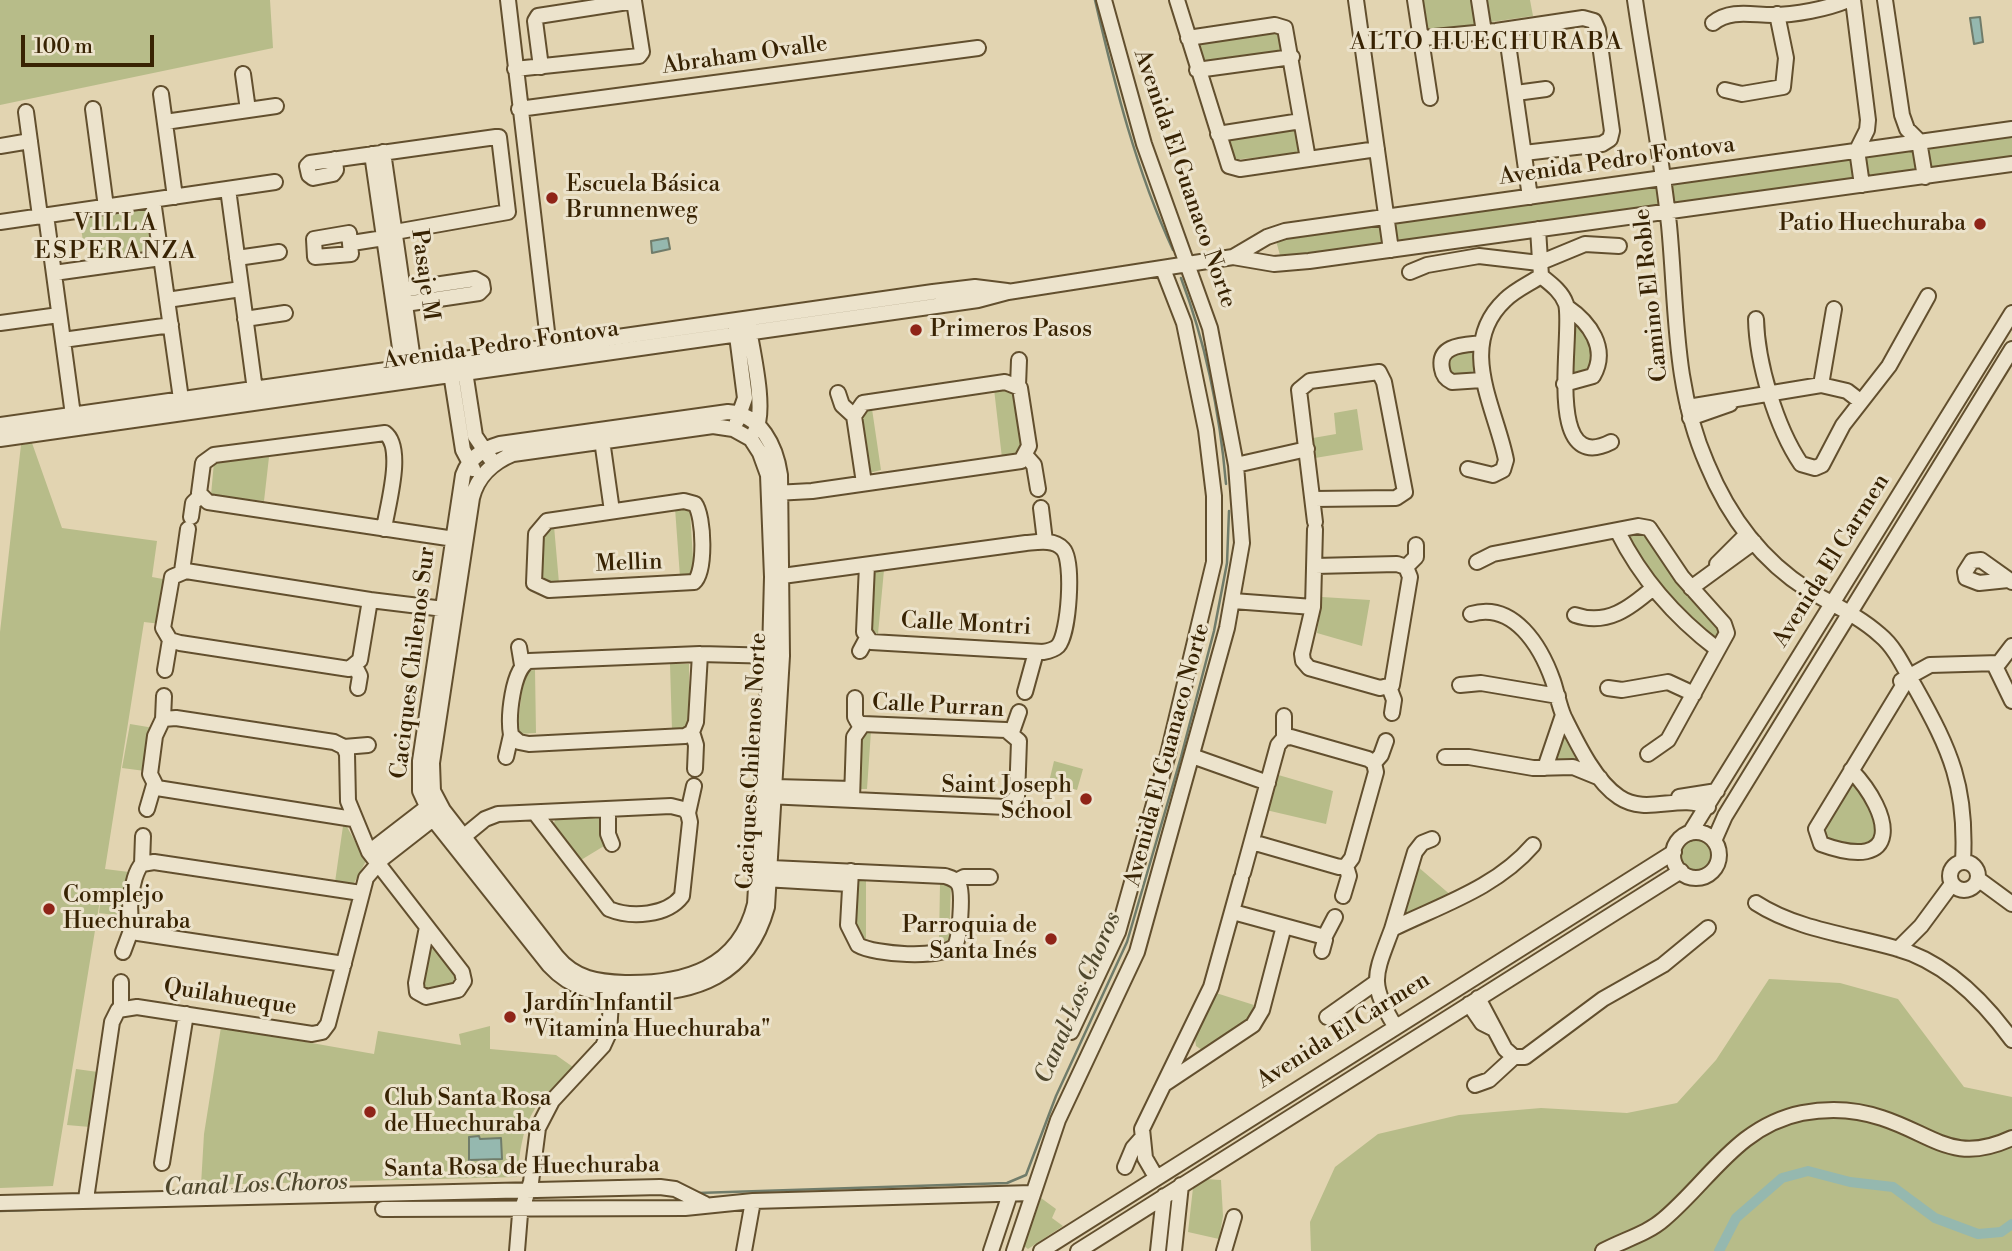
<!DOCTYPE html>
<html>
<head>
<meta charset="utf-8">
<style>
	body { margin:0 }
	#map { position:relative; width:2012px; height:1251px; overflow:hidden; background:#e2d4b1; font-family:"Libre Bodoni",serif }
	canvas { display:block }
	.scale { position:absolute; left:21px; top:35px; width:133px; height:32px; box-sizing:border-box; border:4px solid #382303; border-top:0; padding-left:9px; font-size:21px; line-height:24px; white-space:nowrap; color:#382303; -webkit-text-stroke:5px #ece3cc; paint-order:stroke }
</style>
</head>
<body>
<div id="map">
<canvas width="2012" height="1251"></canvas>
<div class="scale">100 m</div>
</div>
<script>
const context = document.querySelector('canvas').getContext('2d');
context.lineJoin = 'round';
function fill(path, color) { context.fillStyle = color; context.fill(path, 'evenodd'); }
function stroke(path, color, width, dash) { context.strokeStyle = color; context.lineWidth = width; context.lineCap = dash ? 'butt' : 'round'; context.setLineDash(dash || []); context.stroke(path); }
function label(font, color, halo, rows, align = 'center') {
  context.font = font + ' "Libre Bodoni",serif'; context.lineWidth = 6; context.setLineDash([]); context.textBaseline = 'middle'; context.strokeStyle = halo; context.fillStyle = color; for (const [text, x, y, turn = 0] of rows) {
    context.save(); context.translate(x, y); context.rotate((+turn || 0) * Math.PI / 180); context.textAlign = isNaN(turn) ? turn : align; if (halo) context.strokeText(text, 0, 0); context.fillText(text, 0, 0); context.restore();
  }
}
fill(new Path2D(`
	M0,0H270L273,48L0,105Z
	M1419,0H1473L1476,25L1423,33Z
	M1484,0H1530L1533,16L1491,22L1487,18Z
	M1282,30L1288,54L1202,66L1194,40Z
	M1296,128L1300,153L1232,160L1228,137Z
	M2012,133V158L1671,204L1667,180Z
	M1658,181L1662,206L1281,259L1275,237Z
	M146,209L153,254L100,262L98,248L84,250L80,219Z
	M1574,323L1589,332L1593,360L1588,373L1570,376Z
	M1475,348L1477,374L1465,378L1449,374L1448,353Z
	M1009,386L1018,396L1025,450L1018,455L1002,458L994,389Z
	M872,409L881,470L869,473L860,418L865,410Z
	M1357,409L1363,450L1315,458L1313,438L1336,434L1334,413Z
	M32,443L62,528L157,541L152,577L168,580L161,624L144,622L105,869L129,872L122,916L99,913L101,894L53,1186L0,1188V632L21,445Z
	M269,457L264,501L211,495L214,462Z
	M675,508L690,511L694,575L680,577Z
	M554,526L559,583H544L537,577L542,532L544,527Z
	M1643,529L1663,563L1724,629L1714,642L1659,590L1622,535Z
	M884,570L878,634L871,629L872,573Z
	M1322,597L1370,600L1362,646L1317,633Z
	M670,664H689V729L672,730Z
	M535,670L536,733L517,734L524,671Z
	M130,724L154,728L145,771L122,768Z
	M1561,727L1581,764L1552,759Z
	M862,730L871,731L867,789H858Z
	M1054,761L1083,769L1077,790L1049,782Z
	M1275,774L1333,791L1326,824L1266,810Z
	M1852,781L1861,786L1876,826V840C1862,848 1841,846 1825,839L1823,830Z
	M602,816L604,846L581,860L553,825L556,818Z
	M343,826L347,827L366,861L353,885L335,882Z
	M1679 855a17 17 0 1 1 34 0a17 17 0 1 1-34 0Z
	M1417,866L1453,897L1403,918Z
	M866,880V940L857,929V881Z
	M940,884L951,885L949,941H939Z
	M435,948L457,978L456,984L424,990L421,986L431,949Z
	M1769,979L1840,983L1898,999L1964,1087L2012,1097V1251H1311L1310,1222L1335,1167L1378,1134L1459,1115L1541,1108L1627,1113L1677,1103L1716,1060Z
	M1216,993L1254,1005L1248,1020L1202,1050L1196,1046L1195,1038Z
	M490,1026V1049L556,1055L573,1067C530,1109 524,1116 517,1177L201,1185L204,1134L221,1027L374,1054L378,1031L461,1045L459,1034Z
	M76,1069L98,1072L90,1127L67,1125Z
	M1206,1179L1221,1180L1223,1216L1219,1239L1188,1232L1193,1188Z
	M1041,1198L1056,1209L1052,1218L1063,1226L1028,1249L1024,1246Z`), '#b7bc89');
const water = new Path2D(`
	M1980,17L1983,42L1974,44L1970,18Z
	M668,238L670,249L652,253L651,241Z
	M479,1136L480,1139L501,1138L502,1159L469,1160V1137Z`);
fill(water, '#95b8af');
stroke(water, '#707c6a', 2);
stroke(new Path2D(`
	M1095,0C1115,86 1136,170 1173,250
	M1181,278C1206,344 1220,414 1226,484
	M698,1193L1007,1183L1026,1175L1056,1096L1127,942L1181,757L1214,631L1227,563L1229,511
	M0,1211L189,1205`), '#707c6a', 2.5);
stroke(new Path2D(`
	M1719,1251L1736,1218L1782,1178L1808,1171L1850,1182L1893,1187L1935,1218L1978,1234L2001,1232L2012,1224`), '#95b8af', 10);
const minor = new Path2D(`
	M508,0L550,357
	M1177,0L1229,166L1240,169L1377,149
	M1356,0L1391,250
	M1415,0L1430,98
	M1479,0L1484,32
	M1635,0C1646,75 1661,150 1669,225C1677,307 1673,387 1707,464C1728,515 1761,560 1808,590C1832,604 1859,616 1880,635C1896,648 1905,670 1915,687C1951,751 1967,787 1963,862
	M1853,0L1868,120L1867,130L1857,150L1862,185
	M1885,0L1902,115L1907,129L1919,141L1925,177
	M1713,23C1730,9 1752,15 1772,15C1795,15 1827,9 1848,0
	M1506,30L1530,197
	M1188,38L1275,25L1285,28L1308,159
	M1362,44L1496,31L1583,18L1594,21L1598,30L1612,131L1610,139L1602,144L1524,153
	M515,69L639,56L642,52L634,1L538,16L535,21L541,67
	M1197,70L1292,57
	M243,74L248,110
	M1725,90L1742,94L1783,87L1786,58L1777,14
	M1516,93L1546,89
	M161,94L175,197
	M93,109L106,207
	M519,109L978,48
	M26,112L40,216
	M165,122L276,106
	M1218,134L1301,121
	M0,146L30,141
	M383,152L414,367L412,376
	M372,154L403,369L407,377
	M335,159L336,170L333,174L313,178L309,175L307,166L310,163L496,137H499L508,212L395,232
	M228,189L255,390
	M153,200L182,406
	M46,215L73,415
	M0,222L275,182
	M1538,229L1541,276C1551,284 1562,292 1566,304C1574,331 1542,477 1611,442
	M349,233L351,254L315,257L314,239Z
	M352,243L384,238
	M1233,257L1274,264L1309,261L2012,164
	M237,258L279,252
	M1410,272L1427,265L1479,256L1539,263L1585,244L1619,246
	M54,273L161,258
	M394,291L475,279L482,283L483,289L479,293L405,304
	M167,300L241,289
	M245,319L285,313
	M1756,319C1757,363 1776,427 1801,464L1815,468L1822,465L1843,425L1889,366L1928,296
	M0,323L59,315
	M748,324C752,349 767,411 755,431
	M736,328L745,398L737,421
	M63,340L171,325
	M1482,343C1465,345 1437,344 1442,369C1443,376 1446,379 1452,382L1482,380
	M464,365L475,436L490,458
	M450,367L463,450L473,469
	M1564,384L1593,376C1609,348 1589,322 1567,307
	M1821,385L1834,309
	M1018,386L1019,360
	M838,393L842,405L854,416
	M1688,407L1821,385L1847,391L1860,401
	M728,412C761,414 776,447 780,475L782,656L767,907C748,976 696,994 631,994C598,995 572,990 549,965L433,819L420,791V761L463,475C469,458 483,449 500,444Z
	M1690,418L1730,404
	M0,425L933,292L975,287L1007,291
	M713,426L733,429L751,439L760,453L768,475L772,577L770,655L755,904C739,969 684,984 625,983C598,982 575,979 557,957L443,810L433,791L432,763L472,498C477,477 493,462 513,454Z
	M601,433L612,511
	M0,439L978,300L1008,292L1233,257L1267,237L1285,231L2012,129
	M1026,456L1034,465L1038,489
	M1236,465L1307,449
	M1468,469L1493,475L1503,470L1506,460C1496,408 1456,346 1505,300C1515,290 1529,284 1541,276
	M775,493L812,491L1021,461L1029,446L1020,388L1005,382L863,403L854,416L864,483
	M1314,499L1396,498L1405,492L1384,382L1379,372L1310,381L1299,390L1315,522
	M684,501L695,504C704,516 706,572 694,582L549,590L534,583L536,534L547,521Z
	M1041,508L1045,541
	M191,517L193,503L200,496
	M384,529C387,507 405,448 385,433L214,455L203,463L199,493L208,502L461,540
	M1315,529L1313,607L1302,654L1303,661L1309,668L1380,688L1392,685L1410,577L1406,567
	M1618,532C1642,580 1675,617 1717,649
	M1477,562L1493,554L1638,526L1649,528L1682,577L1724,624L1727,633L1668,740L1648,754
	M1717,564L1747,534
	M1315,566L1397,564L1406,567
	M1406,567L1416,557V545
	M182,571L188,529
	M775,577L1026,543C1038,542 1054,539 1063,549C1074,561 1069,634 1058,646C1054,650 1049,651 1043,652L871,642L864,632L867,565
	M2008,580L1979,583L1966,578L1965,572L1972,561L1981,560L2012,582
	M1691,588L1754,542
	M370,600L360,660L349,669L180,643L170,640L163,628L172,577L186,571L370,600L452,610
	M1233,601L1313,607
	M1471,614C1514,601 1541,647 1553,681C1557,693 1559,706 1564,717C1577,743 1595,781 1619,797C1647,816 1679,793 1708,807
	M1575,615C1607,626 1630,608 1653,588
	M519,647L522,665
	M860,651L867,638
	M700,654L696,722L692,732L685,736L529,744L519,742L511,735C508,718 512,669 529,661L700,654L777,656
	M1994,664L2012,701
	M355,666L360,676L358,688
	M165,670L170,640
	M1901,681L1930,665L1999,663L2012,646
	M1460,685L1481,683L1558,696
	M1389,687L1394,700L1392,713
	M1608,688L1622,690L1668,682L1694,694
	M1025,692L1036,652
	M164,696L163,719L155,736L150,774L157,788L353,819
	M855,698V717L860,726
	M163,719L176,718L334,742L344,747L368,745
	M692,732L696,745L695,769
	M1012,732L1019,712
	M344,747L347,754L348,801L369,852L462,972L464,981L458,990L426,997L417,992L416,983L427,927
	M1192,756L1268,783
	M506,757L511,735
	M1445,757H1469L1533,768L1573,767L1600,778
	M1374,763L1381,755L1386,741
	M1545,768L1563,715
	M1851,770C1893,814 1903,874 1821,844L1816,829L1909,676
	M775,787L852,789
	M767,796L1006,807L1017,797L1019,741L1006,730L863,724L854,737L852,799
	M1679,797L1717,791
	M147,809L154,785
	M608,810V834L612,844
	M688,813L694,786
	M1673 855a23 23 0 1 1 46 0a23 23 0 1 1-46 0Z
	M1690,833L2012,313
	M1714,841L1725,816L2012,349
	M457,842L485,819L498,814L671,806L683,809L688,813L690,822L682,896C667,916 631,918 609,909L535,813
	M1252,842L1339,867L1346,866L1352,858L1376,772L1374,763L1368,759L1291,737L1284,738
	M369,852L426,808
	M1950 876a14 14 0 1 1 28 0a14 14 0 1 1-28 0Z
	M142,864L143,836
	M771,868L945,876C951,878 956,879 959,885C963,894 960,937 955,946C940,959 875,955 858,945L848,925L851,871
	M1243,873L1278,745L1284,738V716
	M764,879L850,884
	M1978,879L2012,904
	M956,881L964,877H990
	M1343,896L1349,876L1346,866
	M1756,903C1796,929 1849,935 1895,948C1944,961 1983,1000 2012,1040
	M1233,912L1321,936L1325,940L1322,951
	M1392,929L1415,852L1422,843L1432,839
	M1324,938L1335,917
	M1898,949L1921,926L1952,884
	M123,952L132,928
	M344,964L138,933C124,924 131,875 142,864L154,862L361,893
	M121,982V1008
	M1478,998L1505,1049L1514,1057H1525L1603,999L1663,965L1708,928
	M1469,1004L1482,1023L1492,1028
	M1327,1017L1375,983
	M1395,1026C1368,982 1375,975 1392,929C1441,905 1496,888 1533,845
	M1071,1032L1118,932L1168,754L1214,562V496L1206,430L1184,323L1163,269
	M1166,1083L1253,1025L1262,1010L1284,926
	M1475,1085L1489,1080L1514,1057
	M162,1163L186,1014
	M1125,1167L1133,1148L1141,1139
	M1156,1177L1145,1158L1142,1129L1211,987L1241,879
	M86,1199L112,1022L118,1010L137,1007L312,1034L322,1032L328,1024L366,878L383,858L433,819
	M0,1203L660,1187L675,1189L705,1204
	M383,1209L685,1208L753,1201L1032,1193
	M517,1251L520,1214L531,1182L538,1128L552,1101L603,1046L609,1033L612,987
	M744,1251L753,1201
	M991,1251L1010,1194
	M1014,1251L1058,1120L1137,952L1227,628L1242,543L1236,465L1210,328L1144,144L1104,0
	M1041,1251L1674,852
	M1078,1251L1681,871
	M1158,1251L1164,1196
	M1174,1251L1181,1185
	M1224,1251L1234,1217
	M1603,1251C1623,1240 1647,1234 1664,1219C1710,1180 1738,1126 1802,1113C1828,1108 1856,1109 1882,1118C1934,1135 1954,1165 2012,1138`);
stroke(minor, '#624f2e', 18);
stroke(minor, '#ece3cc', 14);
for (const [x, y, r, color] of [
	[552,198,7,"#8f2418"],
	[1980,224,7,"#8f2418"],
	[916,330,7,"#8f2418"],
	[1086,799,7,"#8f2418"],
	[49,909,7,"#8f2418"],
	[1051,939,7,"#8f2418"],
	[510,1017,7,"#8f2418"],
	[370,1112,7,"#8f2418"]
]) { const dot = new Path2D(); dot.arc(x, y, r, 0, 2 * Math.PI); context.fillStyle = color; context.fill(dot); stroke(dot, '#ece3cc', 2.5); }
label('23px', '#382303', '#ece3cc', [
	["Abraham Ovalle",745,56,-8],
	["Avenida Pedro Fontova",1617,162,-8],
	["Avenida El Guanaco Norte",1184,179,71],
	["Pasaje M",424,275,82],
	["Camino El Roble",1652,295,-96],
	["Avenida Pedro Fontova",501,346,-8],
	["Avenida El Carmen",1832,561,-58],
	["Mellin",629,564,-2],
	["Calle Montri",966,625,3],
	["Caciques Chilenos Sur",414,663,-83],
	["Calle Purran",938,707,3],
	["Avenida El Guanaco Norte",1168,755,-75],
	["Caciques Chilenos Norte",753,761,-87],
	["Quilahueque",230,998,9],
	["Avenida El Carmen",1344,1031,-32],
	["Santa Rosa de Huechuraba",522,1168,-1]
]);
label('23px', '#382303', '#ece3cc', [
	["Escuela Básica",566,185],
	["Brunnenweg",566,211],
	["Patio Huechuraba",1966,224,"right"],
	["Primeros Pasos",930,330],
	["Saint Joseph",1072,786,"right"],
	["School",1072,812,"right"],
	["Complejo",63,896],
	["Huechuraba",63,922],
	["Parroquia de",1037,926,"right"],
	["Santa Inés",1037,952,"right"],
	["Jardín Infantil",524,1004],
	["\"Vitamina Huechuraba\"",524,1030],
	["Club Santa Rosa",384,1099],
	["de Huechuraba",384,1125]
], 'left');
context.letterSpacing = '2px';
label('24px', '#382303', '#ece3cc', [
	["ALTO HUECHURABA",1487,43],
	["VILLA",116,224],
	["ESPERANZA",116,252]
]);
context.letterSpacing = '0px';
label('italic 24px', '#4f482e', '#ece3cc', [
	["Canal Los Choros",1079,998,-67],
	["Canal Los Choros",256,1186,-2]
]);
</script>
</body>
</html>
